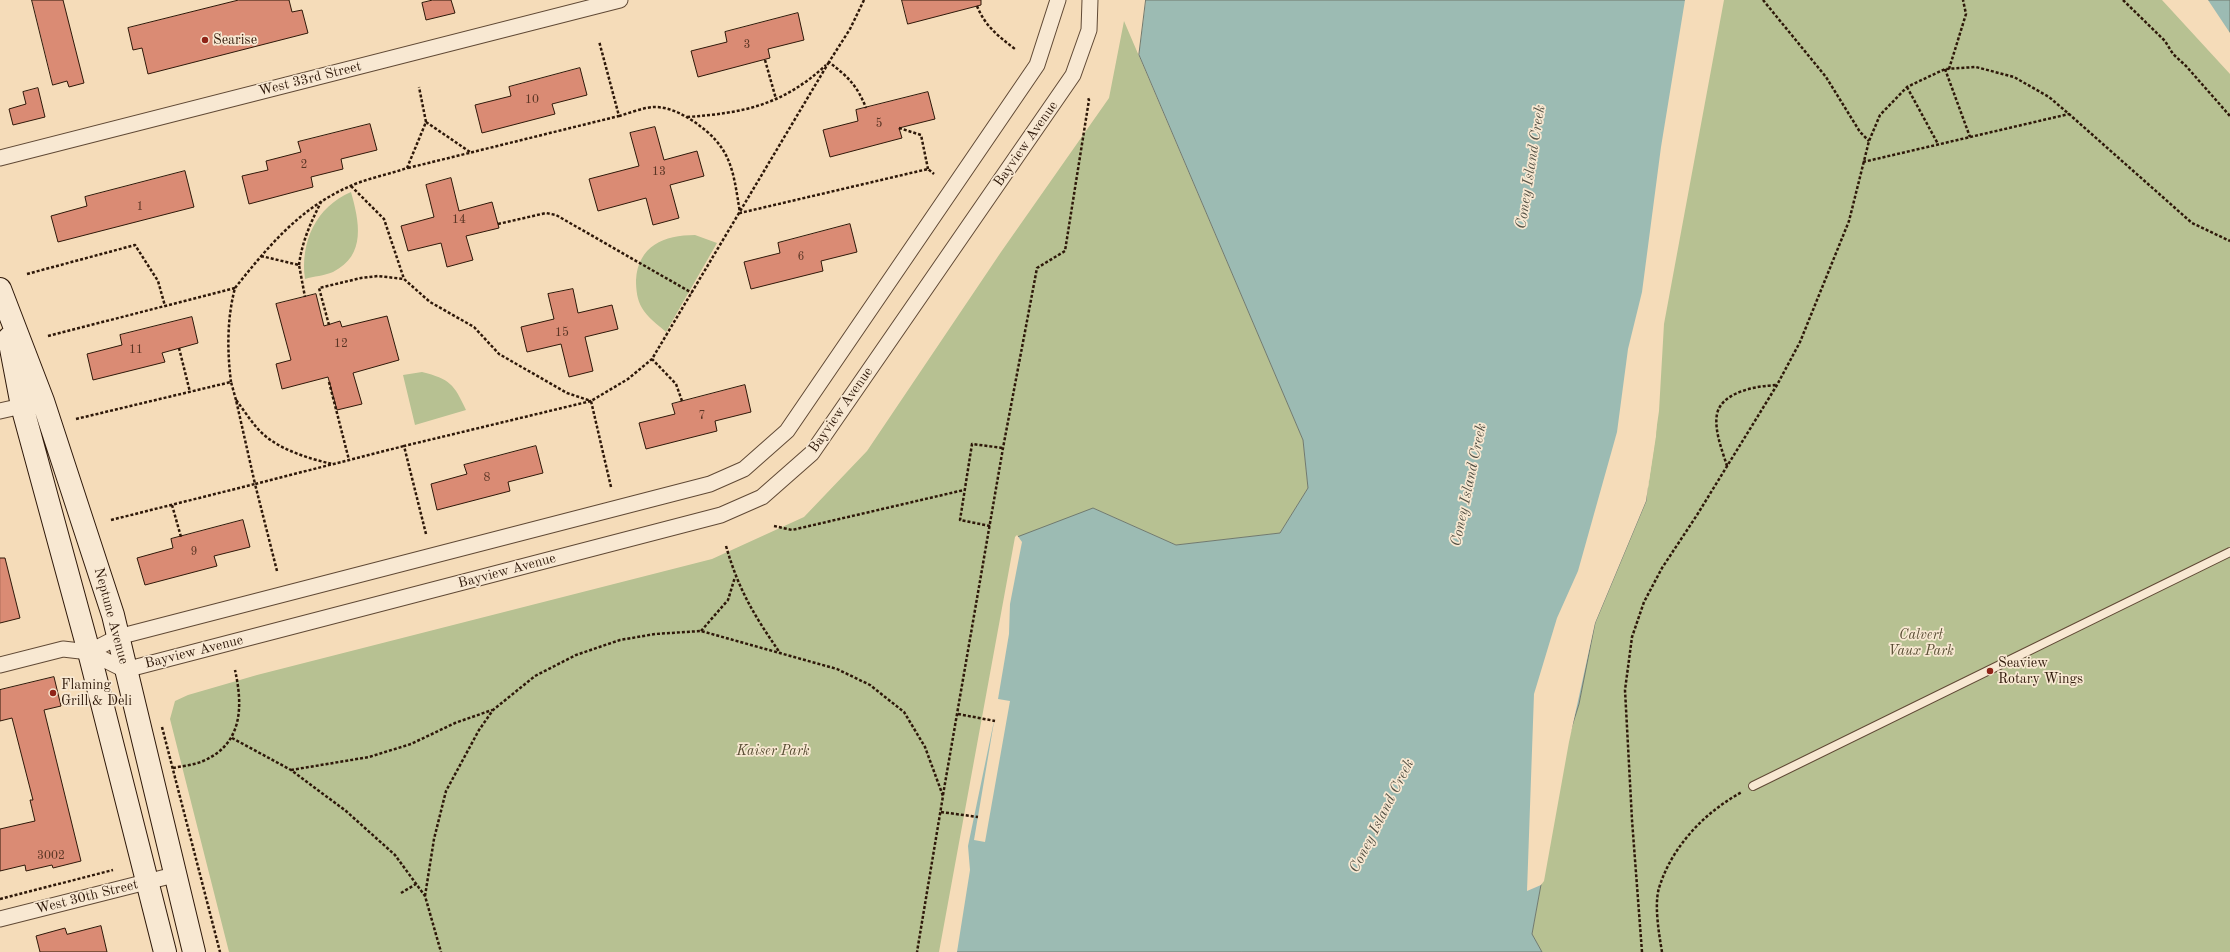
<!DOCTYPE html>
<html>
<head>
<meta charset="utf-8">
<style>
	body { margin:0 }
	canvas { display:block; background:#f5dcb9 }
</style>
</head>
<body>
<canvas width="2230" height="952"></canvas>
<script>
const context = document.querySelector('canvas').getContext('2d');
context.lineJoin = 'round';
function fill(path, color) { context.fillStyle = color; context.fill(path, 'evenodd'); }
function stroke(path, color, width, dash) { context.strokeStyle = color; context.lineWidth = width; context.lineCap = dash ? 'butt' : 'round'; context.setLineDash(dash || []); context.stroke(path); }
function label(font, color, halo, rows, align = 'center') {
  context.font = font + ' "Old Standard TT",serif'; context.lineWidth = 3.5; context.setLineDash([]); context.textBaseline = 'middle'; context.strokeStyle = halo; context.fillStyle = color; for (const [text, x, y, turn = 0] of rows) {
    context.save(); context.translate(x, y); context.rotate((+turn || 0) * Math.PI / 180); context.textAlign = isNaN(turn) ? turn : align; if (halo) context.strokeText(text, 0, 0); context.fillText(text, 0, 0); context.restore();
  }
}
fill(new Path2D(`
	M1722,0H2164L2230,72V952H1542L1532,934L1567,742L1579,704L1595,623L1646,501L1656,436L1662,324Z
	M1124,21L1303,440L1308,488L1280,533L1176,545L1093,508L941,952H229L170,719L175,701L188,695L257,675L712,559L804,517L867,451L1001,252L1109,98Z
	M351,192C359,221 367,255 333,272C324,276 314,276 305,279C300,242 316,207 351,192Z
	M695,235L717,243L666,332C658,325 647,317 642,308C637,300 636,289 636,280C638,246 664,235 695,235Z
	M422,372C450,379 454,384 466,410L415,425L403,375Z`), '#b7c192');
const water = new Path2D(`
	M1146,0H1722L1662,324L1646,501L1595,623L1579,704L1567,742L1532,934L1542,952H941L1017,537L1093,508L1176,545L1280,533L1308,488L1303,440L1139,55Z
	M2164,0H2230V72Z`);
fill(water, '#9cbbb3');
stroke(water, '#707a6f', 1);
fill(new Path2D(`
	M1685,0H1724L1664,324L1659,411L1646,501L1595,623L1569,742L1544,881L1541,885L1527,891L1534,694L1557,618L1578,571L1617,432L1628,349L1642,292L1661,147Z
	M2162,0H2208L2230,33V74Z
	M1017,535L1022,542L1010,604L1009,634L998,699L1010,701L985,842L974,840L995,716L968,846L970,870L957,952H939L1015,537Z`), '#f5dcb9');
const building = new Path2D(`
	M32,0H63L84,83L69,87L67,81L53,85Z
	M239,0H289L292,12L302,10L308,33L148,74L142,48L133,50L128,28Z
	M433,0H451L455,13L426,20L422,3Z
	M902,0H981V5L908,24Z
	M798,13L804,40L768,49L770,58L698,77L691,51L727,42L725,32Z
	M580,68L587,95L552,104L555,114L482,133L475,105L511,96L509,87Z
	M38,88L45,117L13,125L9,109L26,104L23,92Z
	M928,92L935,119L899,128L902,138L830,157L823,130L858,121L856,110Z
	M370,124L377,150L341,159L343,169L311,177L313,187L249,204L242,176L268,170L266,161L301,152L298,142Z
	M655,127L664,160L697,151L704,176L670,185L679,218L653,225L646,198L598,211L589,179L639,166L630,133Z
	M185,171L194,207L58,242L51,216L87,206L85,197Z
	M451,178L459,211L492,202L499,228L466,236L473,260L447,267L441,243L408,251L401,226L434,217L426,185Z
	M850,224L857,252L821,261L823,271L751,289L744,262L780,253L778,243Z
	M573,289L578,313L612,305L618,329L585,337L593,371L569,377L561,344L527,352L521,327L554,319L548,294Z
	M316,294L324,326L340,321L342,327L387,316L399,360L353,373L362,404L337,410L328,377L282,389L276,364L291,360L276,304Z
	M192,317L198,343L162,353L165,362L93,380L87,354L122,345L120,335Z
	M745,385L751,412L715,421L717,431L646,449L639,423L675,414L672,404Z
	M536,446L543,473L508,482L510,491L437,510L431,484L467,474L464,465Z
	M243,520L250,547L214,556L217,566L145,585L137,558L173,548L171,539Z
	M0,558H5L20,618L0,623Z
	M54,677L61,706L44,710L81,861L53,868L52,865L26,871L25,865L0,871V829L35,821L30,800H33L12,718L0,721V690Z
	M101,926L107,952H40L36,936L65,928L67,934Z`);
fill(building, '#da8b74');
stroke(building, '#2e1809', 1);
const lane = new Path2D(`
	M1753,786L2230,552`);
const street = new Path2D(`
	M0,158L620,0
	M0,411L31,404
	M89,652L118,637L710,484L744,469L787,431L1037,65L1058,0
	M0,665L63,649L89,652L125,670L721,515L762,497L812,453L1073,75L1089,30L1090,0
	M0,919L174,875`);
const secondary = new Path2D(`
	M0,289L43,401L113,615L194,952
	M9,338L22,406L89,652L165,952`);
stroke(lane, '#604935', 10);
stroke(street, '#604935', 17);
stroke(secondary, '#2e1809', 24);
stroke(new Path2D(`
	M864,0L850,29L829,62C848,77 857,85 866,108
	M1763,0L1826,77L1860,132L1869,141
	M2123,0L2165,41L2173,54L2186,66L2230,116
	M977,6C985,26 998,36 1015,49
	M765,60L776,99
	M1945,69L1970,137
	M1949,69L1966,14L1963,0
	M1907,87L1938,144
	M619,116C630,113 644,107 655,107C669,107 682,114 693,121C732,147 733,170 740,213L928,169L934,174
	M687,117C744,113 783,105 826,65
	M426,122L470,152
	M899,128L921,135L928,169
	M1863,162L2069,114
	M408,168L619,116L599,41
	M351,186L384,219L404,279
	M498,224L546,213L556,215L692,293
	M261,256L299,265L305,297
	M299,265C302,241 311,222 322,200
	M27,274L135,245L158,281L165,306
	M235,288C267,248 298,210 346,188C364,179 387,175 407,168L426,122L419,87
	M329,325L319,288L361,278L378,276L404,279L430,302L474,327L499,354L567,393L591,401
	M48,336L235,288C227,318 227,351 231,382
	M179,348L190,392
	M329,382L349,460
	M682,401L676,384L652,359L829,62
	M76,419L231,382L236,400
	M1727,466C1722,450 1714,430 1717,414C1722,391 1758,386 1776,385
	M611,487L591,401L628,379L652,359
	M172,505L181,537
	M111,520L255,484L236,400C243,409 250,420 258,429C276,449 307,458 332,464
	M774,526L792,530L964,490
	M990,526L960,520L972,444L1003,448
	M426,534L404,446L591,401
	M726,546C739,591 754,615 780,653
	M277,571L255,484L404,446
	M701,631L728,600L735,577
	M958,714L995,721
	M162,727L220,952
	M232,738L291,770L346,811L395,855L425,896L441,952
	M173,768C183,766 194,765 203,761C243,744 243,706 235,670
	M291,770L369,757L411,744L455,723L492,710
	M943,795L1003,448L1037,268L1065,251L1089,100L1088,98
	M941,812L978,817
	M401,893L416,884
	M425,896L434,839L446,791L479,730L493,710L535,676L576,655L620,640L655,634L701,631L837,669L870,685L904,712L925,747L943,796L917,952
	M0,899L113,870
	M1642,952L1632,820L1625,690L1632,637L1644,602L1662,568L1697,515L1777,385L1800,342L1849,221L1869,141L1880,115L1907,87L1945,69L1976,67L2014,77L2049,97L2069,114L2192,223L2230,241
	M1662,952C1659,934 1654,905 1659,888C1672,846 1705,812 1742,792`), '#2e1809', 2.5, [3, 2]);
stroke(lane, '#f8e8d2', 8);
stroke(street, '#f8e8d2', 15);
stroke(secondary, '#f8e8d2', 22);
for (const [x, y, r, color] of [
	[205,40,4,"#8f2418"],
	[1990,671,4,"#8f2418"],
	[53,693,4,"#8f2418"]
]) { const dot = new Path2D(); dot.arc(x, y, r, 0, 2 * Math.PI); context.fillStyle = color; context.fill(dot); stroke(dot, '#f8e8d2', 1.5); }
label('12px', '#593524', null, [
	["3",747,45],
	["10",532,100],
	["5",879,124],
	["2",304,165],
	["13",659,172],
	["1",140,207],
	["14",459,220],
	["6",801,257],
	["15",562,333],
	["12",341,344],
	["11",136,350],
	["7",702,416],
	["8",487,478],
	["9",194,552],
	["3002",51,856]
]);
label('14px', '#2e1809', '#f8e8d2', [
	["Searise",213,40],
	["Seaview",1998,663],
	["Rotary Wings",1998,679],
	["Flaming",61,685],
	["Grill & Deli",61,701]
], 'left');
label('14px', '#2e1809', '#f8e8d2', [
	["West 33rd Street",310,79,-14],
	["Bayview Avenue",1026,144,-55],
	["Bayview Avenue",841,410,-55],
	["Bayview Avenue",507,571,-15],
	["Neptune Avenue",111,616,75],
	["Bayview Avenue",194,652,-14],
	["West 30th Street",87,897,-14]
]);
label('italic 14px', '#574b32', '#f8e8d2', [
	["Calvert",1921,635],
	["Vaux Park",1921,651],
	["Kaiser Park",773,751]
]);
label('italic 15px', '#545144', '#f8e8d2', [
	["Coney Island Creek",1531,167,-81],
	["Coney Island Creek",1469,485,-78],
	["Coney Island Creek",1382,816,-63]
]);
</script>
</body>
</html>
